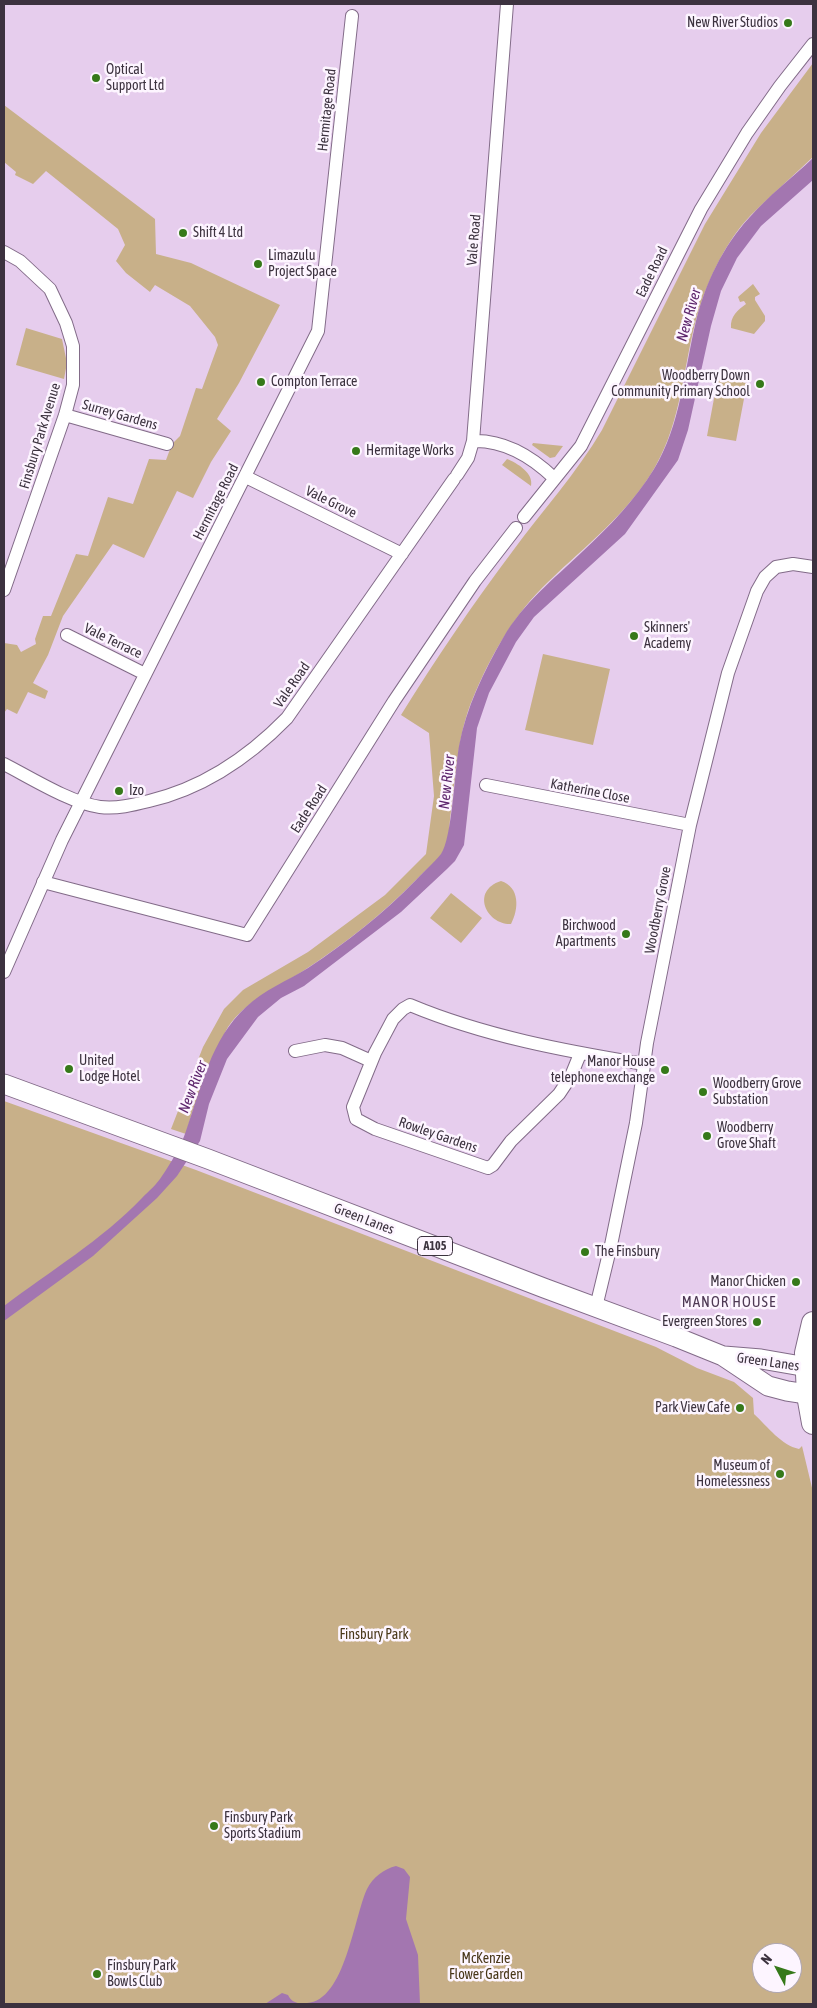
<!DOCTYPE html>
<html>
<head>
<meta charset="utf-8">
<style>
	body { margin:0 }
	#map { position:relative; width:817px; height:2008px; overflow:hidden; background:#e6cded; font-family:"Asap Condensed",sans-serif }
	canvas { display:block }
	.frame { position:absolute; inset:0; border:5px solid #3c323f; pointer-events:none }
	.north { position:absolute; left:752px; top:1943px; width:50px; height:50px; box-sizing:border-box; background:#fdf5ff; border:1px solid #b0a7b2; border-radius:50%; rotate:310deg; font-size:14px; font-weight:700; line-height:20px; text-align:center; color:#3c323f }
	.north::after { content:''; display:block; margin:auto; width:18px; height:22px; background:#36791a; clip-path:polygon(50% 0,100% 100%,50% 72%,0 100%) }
</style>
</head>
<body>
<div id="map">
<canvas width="817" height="2008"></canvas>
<div class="frame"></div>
<div class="north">N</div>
</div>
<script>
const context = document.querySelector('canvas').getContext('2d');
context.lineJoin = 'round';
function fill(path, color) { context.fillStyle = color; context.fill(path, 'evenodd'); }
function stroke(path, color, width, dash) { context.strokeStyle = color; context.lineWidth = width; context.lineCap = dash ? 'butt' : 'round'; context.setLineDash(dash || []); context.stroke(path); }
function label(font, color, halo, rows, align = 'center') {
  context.font = font + ' "Asap Condensed",sans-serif'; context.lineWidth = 5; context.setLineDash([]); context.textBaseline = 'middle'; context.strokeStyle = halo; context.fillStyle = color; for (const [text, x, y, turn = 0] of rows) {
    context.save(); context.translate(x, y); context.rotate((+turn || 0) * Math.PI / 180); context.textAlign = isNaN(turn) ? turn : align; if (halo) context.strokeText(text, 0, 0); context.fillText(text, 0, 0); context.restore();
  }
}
fill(new Path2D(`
	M813,63V157C793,176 771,195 751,215C725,242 708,280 697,316C683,366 682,420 655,467C628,514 586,545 548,582C515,613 490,656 473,698C458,733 456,773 451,811C449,823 450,841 443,852C437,862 425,870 418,878C382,915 343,945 300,973C274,989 246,1001 228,1027C223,1035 220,1046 216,1055C204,1081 193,1106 186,1134L171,1129L203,1047L224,1009L243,990L308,952L385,895L426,854L434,796L429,733L401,715C436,659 472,605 512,552C542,511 576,474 602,430L705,224L761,133Z
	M4,105L155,219L156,254L191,263L280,305L239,383L217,419L231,431L211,462L193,498L177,491L144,558L113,544L63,616L48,655L33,683L48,691L45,699L28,692L17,714L7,709L4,713V643L17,645L21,652L36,644L35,639L43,616H51L76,554L88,556L108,497L133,504L149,459L166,460L172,444L180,436L196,388L202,389L218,345L215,337L190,306L155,285L150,292L126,273L116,261L125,245L118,229L46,171L33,184L15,175L16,172L4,162Z
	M753,284L760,294L755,297V300L765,316V321L754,334L731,328C730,316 738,310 746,304L744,301L740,302L738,297Z
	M26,328L62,339L67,363L64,379L16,365Z
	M718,377L747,383L736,441L707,436Z
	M533,443L563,446L555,457L550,458L532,445Z
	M507,459C517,463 534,473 531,486L502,465Z
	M543,654L610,669L593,745L525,730Z
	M501,881C520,887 519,909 511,924C487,925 470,891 501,881Z
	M451,893L482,918L461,943L430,918Z
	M4,1101L196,1170L656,1347L697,1368L734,1382L753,1398L754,1414C768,1427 781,1445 799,1449L802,1446L813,1492V2004H4ZM762,1953H792V1983H762Z`), '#c8b089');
fill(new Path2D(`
	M813,158V180L761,226L737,258L721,291L711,326L688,430L678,460L625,534L534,617L516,642L489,693L477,728L464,845L455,861L447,869L401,912L304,986L281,998L258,1017L227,1059L209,1104L200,1141L177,1176L157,1198L93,1256L4,1321V1306C50,1271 102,1240 142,1198C149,1191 157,1184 162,1176C171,1163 181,1146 186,1131C201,1088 211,1039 246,1007C264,990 287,981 308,968C347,942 383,914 416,880C424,871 434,863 441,854C452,840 455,768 459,746C466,708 484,671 503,638C523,603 554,579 582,552C609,527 635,500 654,469C681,425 684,371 696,321C705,284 723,246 749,218C768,196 792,178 813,158Z
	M396,1866L404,1869L410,1877L406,1919L418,1955L420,2004H265L282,1993L288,1995C292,2003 298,2004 307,2003C345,2001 354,1917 367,1889C373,1877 384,1869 396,1866Z`), '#a376b0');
const street = new Path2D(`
	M4,252L20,261L50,289L66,323L73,346V385L65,415L4,590
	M65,415L167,444
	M473,441C505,440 531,456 554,478
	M457,475L468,458L473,441L507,4
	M246,477L402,554
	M524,517L581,446L701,209L747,133L780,86L813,44
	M67,635L145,674
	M4,764C31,778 71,803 100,807C117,809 133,805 149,801C204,788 248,758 287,718L454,479
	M486,785L690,825
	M43,882L247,935L394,701L475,581L516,528
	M4,972L62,840L318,331L352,16
	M295,1051L325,1045L342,1048L371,1061
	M580,1054L571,1076L559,1094L511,1141L493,1165L488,1168L375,1129L356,1119L353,1107L375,1053L393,1019L403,1009L410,1005C484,1036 565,1051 644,1064
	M596,1307L611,1245L636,1123L647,1043L690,825L728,673L757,591L765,577L776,567L793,564L813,567`);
const primary = new Path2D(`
	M4,1084L208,1159L544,1288L676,1337L723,1356L768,1386L787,1391L813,1395
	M724,1356L761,1359L813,1368`);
const highway = new Path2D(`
	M813,1323L806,1353L808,1395L813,1423`);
stroke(street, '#826b88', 14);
stroke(primary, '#826b88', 21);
stroke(highway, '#826b88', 24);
stroke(street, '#fff', 12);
stroke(primary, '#fff', 19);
stroke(highway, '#fff', 22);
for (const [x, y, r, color] of [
	[788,23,5,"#36791a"],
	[96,78,5,"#36791a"],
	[183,233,5,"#36791a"],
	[258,264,5,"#36791a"],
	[261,382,5,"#36791a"],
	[760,384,5,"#36791a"],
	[356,451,5,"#36791a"],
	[634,636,5,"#36791a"],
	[119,791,5,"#36791a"],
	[626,934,5,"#36791a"],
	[69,1069,5,"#36791a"],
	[665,1070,5,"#36791a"],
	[703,1092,5,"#36791a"],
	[707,1136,5,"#36791a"],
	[585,1252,5,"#36791a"],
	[796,1282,5,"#36791a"],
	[757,1322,5,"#36791a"],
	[740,1408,5,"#36791a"],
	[780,1474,5,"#36791a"],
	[214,1826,5,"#36791a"],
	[97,1974,5,"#36791a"]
]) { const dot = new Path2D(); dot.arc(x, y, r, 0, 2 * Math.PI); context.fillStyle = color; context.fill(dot); stroke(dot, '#fdf5ff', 2); }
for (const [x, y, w] of [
	[435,1246,35]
]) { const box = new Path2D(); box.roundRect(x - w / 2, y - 9.5, w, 19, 4); context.fillStyle = '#fdf5ff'; context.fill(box); stroke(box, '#3c323f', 1); }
label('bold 12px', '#3c323f', null, [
	["A105",435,1246]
]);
label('14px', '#3c323f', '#fdf5ff', [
	["New River Studios",778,23,"right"],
	["Optical",106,70],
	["Support Ltd",106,86],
	["Shift 4 Ltd",193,233],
	["Limazulu",268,256],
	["Project Space",268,272],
	["Woodberry Down",750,376,"right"],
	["Community Primary School",750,392,"right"],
	["Compton Terrace",271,382],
	["Hermitage Works",366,451],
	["Skinners'",644,628],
	["Academy",644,644],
	["Izo",129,791],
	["Birchwood",616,926,"right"],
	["Apartments",616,942,"right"],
	["United",79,1061],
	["Lodge Hotel",79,1077],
	["Manor House",655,1062,"right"],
	["telephone exchange",655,1078,"right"],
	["Woodberry Grove",713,1084],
	["Substation",713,1100],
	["Woodberry",717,1128],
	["Grove Shaft",717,1144],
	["The Finsbury",595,1252],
	["Manor Chicken",786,1282,"right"],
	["Evergreen Stores",747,1322,"right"],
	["Park View Cafe",730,1408,"right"],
	["Museum of",770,1466,"right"],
	["Homelessness",770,1482,"right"],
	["Finsbury Park",224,1818],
	["Sports Stadium",224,1834],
	["Finsbury Park",107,1966],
	["Bowls Club",107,1982]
], 'left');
label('14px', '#3c323f', '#fdf5ff', [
	["Hermitage Road",327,110,-84],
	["Vale Road",474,240,-85],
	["Eade Road",652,272,-64],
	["Surrey Gardens",120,415,16],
	["Finsbury Park Avenue",40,436,-73],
	["Hermitage Road",216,502,-63],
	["Vale Grove",331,502,26],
	["Vale Terrace",113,641,26],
	["Vale Road",292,685,-55],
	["Katherine Close",590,791,11],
	["Eade Road",309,809,-57],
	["Woodberry Grove",658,910,-79],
	["Rowley Gardens",438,1135,19],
	["Green Lanes",364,1219,21],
	["Green Lanes",768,1362,8]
]);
label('14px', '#493719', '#fdf5ff', [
	["Finsbury Park",374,1635],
	["McKenzie",486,1959],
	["Flower Garden",486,1975]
]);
label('italic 15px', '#5d256c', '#fdf5ff', [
	["New River",689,315,-74],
	["New River",447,782,-84],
	["New River",193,1087,-69]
]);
context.letterSpacing = '1px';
label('15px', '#4e3954', '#fdf5ff', [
	["MANOR HOUSE",729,1302]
]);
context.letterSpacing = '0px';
</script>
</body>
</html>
